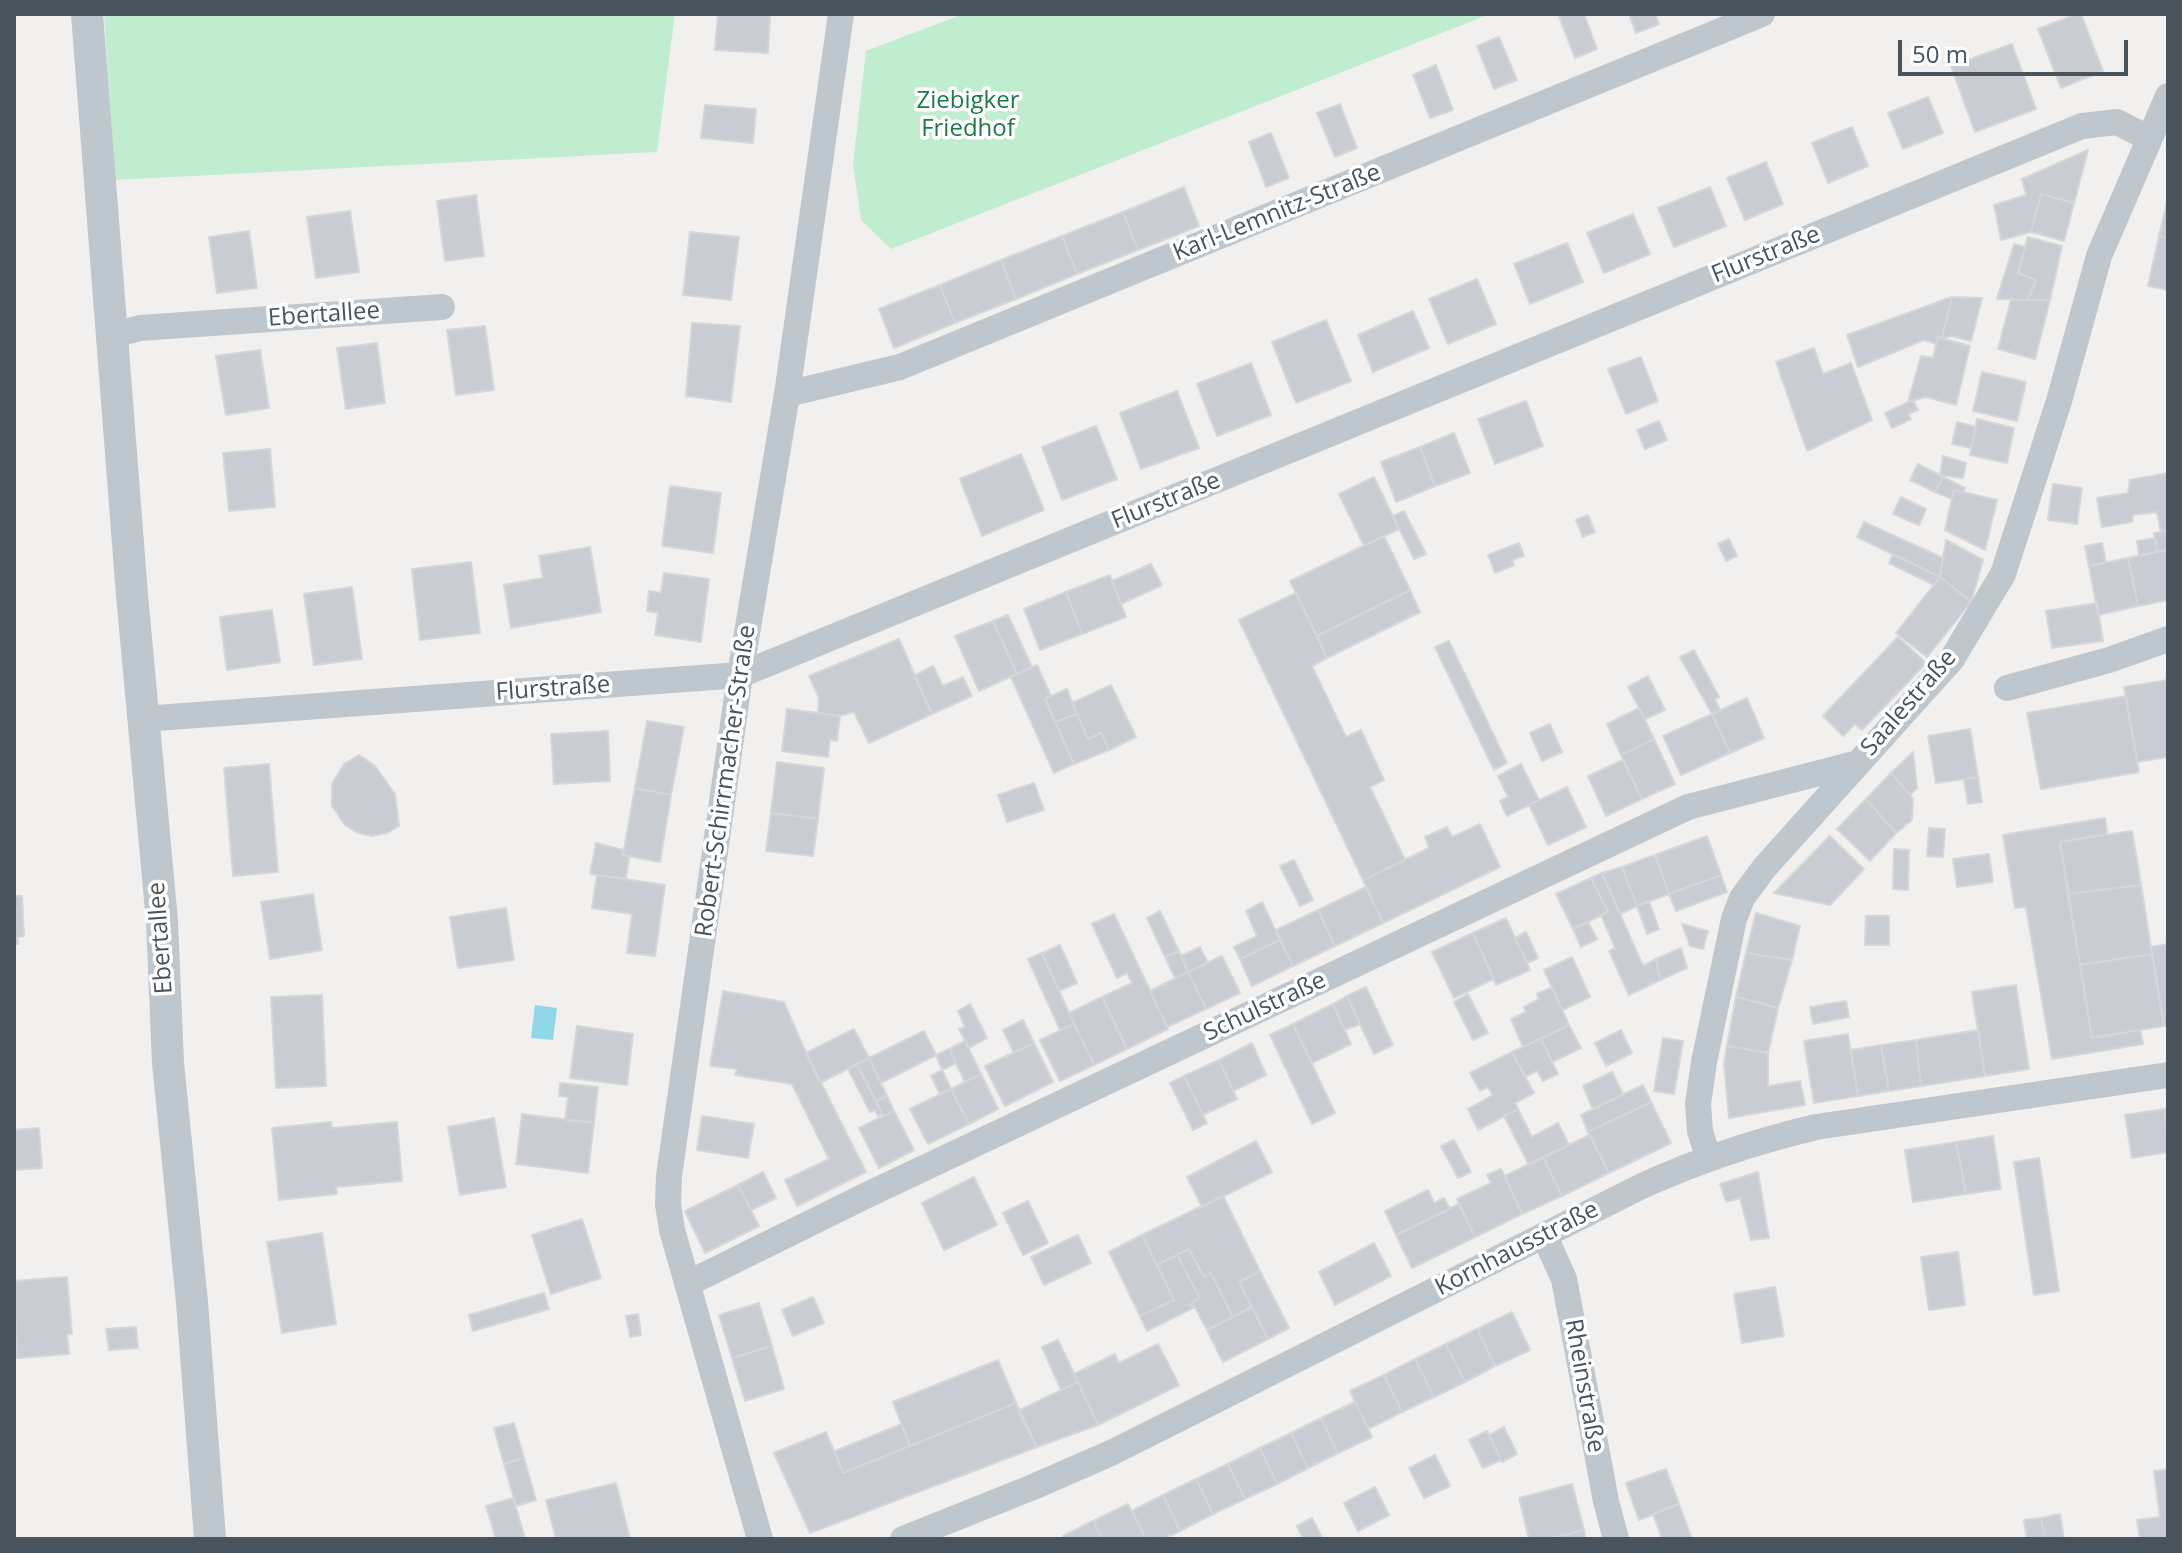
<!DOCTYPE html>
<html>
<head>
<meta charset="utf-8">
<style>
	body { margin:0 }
	#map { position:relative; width:2182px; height:1553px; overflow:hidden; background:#f2efef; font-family:"Open Sans",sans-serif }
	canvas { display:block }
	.frame { position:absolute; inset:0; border:16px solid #48535c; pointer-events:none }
	.scale { position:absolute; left:1898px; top:40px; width:230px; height:36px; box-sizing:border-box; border:4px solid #48535c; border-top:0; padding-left:10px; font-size:24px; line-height:28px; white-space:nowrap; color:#48535c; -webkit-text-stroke:6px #fff; paint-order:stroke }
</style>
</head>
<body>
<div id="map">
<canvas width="2182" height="1553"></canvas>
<div class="frame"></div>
<div class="scale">50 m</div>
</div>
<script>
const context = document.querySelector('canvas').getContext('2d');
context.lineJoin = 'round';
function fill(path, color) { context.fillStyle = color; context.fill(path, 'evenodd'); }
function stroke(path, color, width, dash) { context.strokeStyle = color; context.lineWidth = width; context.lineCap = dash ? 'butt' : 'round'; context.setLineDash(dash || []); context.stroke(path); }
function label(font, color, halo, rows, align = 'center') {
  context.font = font + ' "Open Sans",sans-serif'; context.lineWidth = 7; context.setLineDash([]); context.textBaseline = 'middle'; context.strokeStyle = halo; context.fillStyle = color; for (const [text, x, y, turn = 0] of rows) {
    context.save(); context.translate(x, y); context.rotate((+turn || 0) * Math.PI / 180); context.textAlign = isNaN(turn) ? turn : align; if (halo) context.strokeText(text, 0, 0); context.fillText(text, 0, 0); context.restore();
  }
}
fill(new Path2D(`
	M104,14H675L657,152L115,180Z
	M963,14H1490L891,249L861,220L853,163L866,51Z`), '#c0edd0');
fill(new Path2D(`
	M535,1005L557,1008L553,1040L531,1038Z`), '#90d7e7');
const building = new Path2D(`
	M718,14L770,15L768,53L715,50Z
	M1558,14H1584L1597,49L1575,58Z
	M1629,14H1655L1659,24L1636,33Z
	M2077,14H2081L2103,71L2061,88L2038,29Z
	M1499,37L1517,80L1494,89L1477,46Z
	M2012,44L2036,109L1975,132L1951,66Z
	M1436,65L1453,110L1430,118L1413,75Z
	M1928,97L1943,133L1903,149L1888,113Z
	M1340,104L1357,148L1335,157L1317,113Z
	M705,105L756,109L753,143L701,138Z
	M1852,127L1868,166L1828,183L1812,143Z
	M1271,133L1289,178L1266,187L1249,142Z
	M2088,150L2074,203L2041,194L2031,232L2001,240L1994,205L2026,195L2022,179Z
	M1766,162L1783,204L1745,220L1727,178Z
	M1184,187L1199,226L1138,250L1123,212Z
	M1710,187L1726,226L1674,247L1658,208Z
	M2041,194L2074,203L2064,241L2031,232Z
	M476,195L484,256L445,261L437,201Z
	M2168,198V238L2159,236Z
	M350,211L359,272L316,278L307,217Z
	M1123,212L1138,250L1077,274L1062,236Z
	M1633,214L1650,254L1604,273L1587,233Z
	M249,231L257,288L217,293L209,237Z
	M690,232L739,237L731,300L683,295Z
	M1062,236L1077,274L1016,299L1001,260Z
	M2159,236L2168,238V290L2148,286Z
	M2028,237L2062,246L2050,300H2028L2036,280L2018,273Z
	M1567,243L1583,282L1530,304L1514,264Z
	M2014,244L2025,247L2018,273L2036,280L2028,300L1997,299Z
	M1001,260L1016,299L955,323L940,285Z
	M1477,279L1496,324L1448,344L1429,299Z
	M940,285L955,323L894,348L879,309Z
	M1952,297L1982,298L1971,341L1951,336L1942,338Z
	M1952,297L1942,338L1938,337L1936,344L1924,340L1858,367L1847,335Z
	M2011,300H2050L2035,359L1998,349Z
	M1413,311L1429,348L1373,372L1358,335Z
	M1326,320L1351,381L1296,403L1272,342Z
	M692,323L740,326L731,402L686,396Z
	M485,326L494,390L456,395L447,330Z
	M1938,337L1970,346L1956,405L1926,397L1908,402L1921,356L1933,358Z
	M377,343L385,403L346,409L337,348Z
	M1814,348L1823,374L1851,363L1872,420L1807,451L1776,362Z
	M260,350L269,408L226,415L216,356Z
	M1641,357L1658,401L1626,414L1608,369Z
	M1251,363L1271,415L1217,436L1197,384Z
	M1982,372L2026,382L2017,421L1973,411Z
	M1177,391L1199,448L1141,469L1120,413Z
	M1913,400L1918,410L1908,414L1911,419L1892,428L1885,413Z
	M1526,401L1543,446L1495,464L1478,419Z
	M1977,419L2014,428L2007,463L1970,455Z
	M1659,421L1667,440L1645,449L1637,430Z
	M1957,422L1976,427L1971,448L1952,444Z
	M1096,426L1117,479L1062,500L1042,447Z
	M1454,433L1470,473L1435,486L1420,447Z
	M1420,447L1435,486L1396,502L1381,462Z
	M270,449L275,507L229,511L223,453Z
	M1021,454L1044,510L982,536L960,479Z
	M1943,456L1966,463L1963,478L1940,475Z
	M1918,464L1943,477L1935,492L1910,480Z
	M2168,473V530L2161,532L2157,512L2133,515L2132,522L2102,527L2097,498L2128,493L2130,480Z
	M1374,477L1399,529L1364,546L1339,494Z
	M1943,477L1965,488L1963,492L1954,490L1952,499L1935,492Z
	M2053,484L2082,488L2077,524L2048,520Z
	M670,486L721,493L713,553L662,546Z
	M1954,490L1997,500L1985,550L1945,530Z
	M1901,497L1926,509L1919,525L1893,514Z
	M1404,511L1426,554L1414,559L1393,516Z
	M1588,515L1595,532L1583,537L1576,520Z
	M1864,522L1943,558L1940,577L1857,537Z
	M2166,531L2168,550L2157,552L2154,533Z
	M1384,536L1410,590L1317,636L1290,581Z
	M2155,538L2157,552L2139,555L2137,541Z
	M1729,539L1737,556L1726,561L1718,544Z
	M1946,540L1983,560L1971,602L1940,577Z
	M1519,543L1524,556L1512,560L1514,565L1495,573L1488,555Z
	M2102,543L2106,562L2089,566L2085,546Z
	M590,547L601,612L511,628L504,585L543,578L539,556Z
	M2168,550V600L2138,606L2128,558Z
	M1893,554L1940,577L1934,585L1889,563Z
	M2128,558L2138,606L2098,615L2089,566Z
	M471,562L480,633L420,640L412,569Z
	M1151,564L1162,585L1121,604L1112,581Z
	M664,573L709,579L701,642L655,635L658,613L647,611L649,591L661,593Z
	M1110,575L1126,617L1082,634L1066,592Z
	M1940,577L1971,602L1927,657L1896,633Z
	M352,587L362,659L314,665L304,594Z
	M1410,590L1420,612L1327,658L1317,636Z
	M1066,592L1082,634L1040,650L1024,609Z
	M1296,593L1327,658L1312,666L1346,737L1361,730L1384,780L1370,787L1405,860L1363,880L1239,620Z
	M2097,603L2103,641L2052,648L2046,611Z
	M272,610L280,662L227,670L220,617Z
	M1008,615L1032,667L1017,674L993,621Z
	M993,621L1017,674L979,691L955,636Z
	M1898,637L1926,663L1862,730L1855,724L1843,736L1823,716Z
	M899,639L932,714L869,743L854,712L840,716L818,713L819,698L809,676Z
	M1449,641L1507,763L1494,770L1435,647Z
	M1694,650L1719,697L1715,699L1720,710L1712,714L1680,657Z
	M1037,665L1051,696L1045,699L1074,764L1054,773L1011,677Z
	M933,666L943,686L963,677L972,696L932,714L914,676Z
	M1648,676L1665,710L1645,719L1628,687Z
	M2168,680V757L2137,762L2124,687Z
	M1111,685L1136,737L1109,750L1101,733L1088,739L1072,703Z
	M1067,689L1077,714L1055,722L1045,699Z
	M2126,696L2139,772L2041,789L2027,713Z
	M1747,698L1764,738L1730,753L1712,714Z
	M1639,708L1654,739L1621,755L1607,724Z
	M787,709L840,716L837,741L830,740L828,757L782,751Z
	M1077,714L1088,739L1101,733L1109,750L1074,764L1055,722Z
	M1712,714L1730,753L1681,775L1663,736Z
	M647,721L684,727L671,795L635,788Z
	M1550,724L1562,752L1542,761L1530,733Z
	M1970,729L1978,777L1936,783L1928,736Z
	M608,731L610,781L554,784L551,734Z
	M1654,739L1675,784L1642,799L1621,755Z
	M1913,752L1917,788L1910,795L1891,773Z
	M359,755L375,766L395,794L399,826L387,833L372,836L358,833L345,825L332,806V784L344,764Z
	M1623,760L1642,799L1606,816L1588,776Z
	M777,762L824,768L818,819L771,813Z
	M269,764L278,872L233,876L224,768Z
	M1521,764L1539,800L1507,816L1500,801L1508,797L1498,776Z
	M1891,773L1913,799L1912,820L1896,833L1866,799Z
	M1978,777L1982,802L1968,804L1964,779Z
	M1034,783L1044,810L1007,822L998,795Z
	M1567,787L1586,827L1548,845L1529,805Z
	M635,788L671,795L660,862L623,855Z
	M1866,799L1896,833L1870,861L1837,829Z
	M771,813L818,819L813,856L766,851Z
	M2105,818L2107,834L2060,842L2092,1038L2140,1030L2143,1044L2052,1059L2026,907L2015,908L2003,835Z
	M1480,824L1500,867L1383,923L1363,880L1429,848L1425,837L1447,827L1452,837Z
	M1929,828L1945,829L1943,857L1927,856Z
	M2132,831L2141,885L2068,894L2060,842Z
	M1707,836L1721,875L1669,894L1655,855Z
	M1830,836L1864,869L1830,905L1774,893Z
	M596,843L623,850V855L629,856L626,879L590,874Z
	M1894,849L1909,850L1908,890L1893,889Z
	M1989,854L1993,882L1957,887L1953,859Z
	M1655,855L1669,894L1637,906L1622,867Z
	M1294,860L1313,900L1300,906L1280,866Z
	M1622,867L1637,906L1620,914L1602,873Z
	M1602,873L1643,966L1656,959L1660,980L1629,995L1609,951L1615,948L1601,915L1608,912L1591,878Z
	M597,875L665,885L655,956L627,953L632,914L592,908Z
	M1721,875L1727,892L1676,911L1669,894Z
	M1591,878L1608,912L1573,929L1556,894Z
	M2141,885L2152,954L2080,965L2068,894Z
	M1366,887L1383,923L1335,946L1318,910Z
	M313,894L322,950L270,959L261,902Z
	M14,896H22L24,936L17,937L18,944H14Z
	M1649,901L1659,929L1647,934L1637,906Z
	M1262,902L1280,940L1240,959L1234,947L1257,936L1246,911Z
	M506,908L514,960L458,968L450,917Z
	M1318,910L1335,946L1293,966L1276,930Z
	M1160,911L1179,951L1165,957L1147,918Z
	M1756,913L1800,926L1792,960L1746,953Z
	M1114,914L1168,1029L1127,1049L1102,997L1132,983L1127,973L1117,978L1092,924Z
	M1866,916H1889V945H1865Z
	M1506,918L1530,970L1496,985L1473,933Z
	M1588,922L1597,939L1581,947L1573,929Z
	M1682,924L1708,931L1703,949L1690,946Z
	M1526,932L1538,958L1527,963L1515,938Z
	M1473,933L1494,979L1454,998L1432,952Z
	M1280,940L1293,966L1252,986L1240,959Z
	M2168,944V1025L2164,1026L2151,947Z
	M1060,945L1077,983L1059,991L1042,953Z
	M1200,947L1208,963L1188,972L1181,956Z
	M1681,948L1687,968L1660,980L1656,959Z
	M1179,951L1188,972L1175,978L1165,957Z
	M1042,953L1074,1024L1060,1030L1028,959Z
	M1746,953L1792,960L1778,1008L1736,997Z
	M2152,954L2164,1026L2092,1038L2080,965Z
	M1222,956L1240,993L1206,1009L1188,972Z
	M1572,957L1590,997L1562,1010L1544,970Z
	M1188,972L1206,1009L1167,1027L1150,991Z
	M2016,985L2029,1069L1985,1076L1972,992Z
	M1366,987L1393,1045L1374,1054L1347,996Z
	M1552,987L1569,1025L1523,1047L1511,1019L1526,1012L1524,1007L1539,999L1537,994Z
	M723,991L784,1002L806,1053L866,1172L797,1206L785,1180L829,1159L792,1084L735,1075L737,1069L710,1066Z
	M1468,994L1488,1033L1473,1040L1454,1002Z
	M322,995L326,1086L276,1088L271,997Z
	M1347,996L1360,1024L1345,1030L1333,1004Z
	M1102,997L1127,1049L1094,1065L1069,1013Z
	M1736,997L1778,1008L1768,1053L1727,1046Z
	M1846,1001L1849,1017L1813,1024L1810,1007Z
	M970,1004L987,1038L969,1048L959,1029L965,1027L958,1011Z
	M1333,1004L1351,1044L1312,1063L1293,1024Z
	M1023,1020L1034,1043L1014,1053L1003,1030Z
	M1074,1024L1094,1065L1060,1081L1040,1040Z
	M1293,1024L1335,1113L1312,1124L1270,1035Z
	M1569,1025L1581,1048L1552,1062L1541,1039Z
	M577,1026L633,1034L627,1085L570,1078Z
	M854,1029L869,1058L820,1083L806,1053Z
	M1621,1030L1632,1053L1606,1066L1595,1043Z
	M1978,1030L1985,1076L1921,1086L1916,1040Z
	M924,1031L936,1055L881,1083L869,1058Z
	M1848,1034L1858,1096L1814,1103L1804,1041Z
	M1663,1038L1683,1041L1674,1094L1654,1091Z
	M1541,1039L1558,1074L1543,1081L1537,1071L1525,1077L1512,1052Z
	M1916,1040L1921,1086L1889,1091L1881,1045Z
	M965,1041L981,1074L965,1082L949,1049Z
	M1034,1043L1053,1082L1005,1106L985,1066Z
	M1252,1043L1266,1075L1233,1091L1219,1060Z
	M1881,1045L1889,1091L1858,1096L1851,1050Z
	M1727,1046L1768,1053V1086L1800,1081L1805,1105L1729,1118L1724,1064Z
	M949,1049L956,1063L942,1070L936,1055Z
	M1512,1052L1534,1093L1515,1103L1518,1109L1478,1130L1468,1109L1493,1095L1488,1087L1480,1091L1470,1073Z
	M869,1058L887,1096L876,1101L857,1064Z
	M1219,1060L1237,1099L1203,1115L1184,1076Z
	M857,1064L882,1114L878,1116L875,1110L870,1112L848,1069Z
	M942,1070L951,1089L940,1094L931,1076Z
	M1612,1072L1623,1094L1593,1109L1583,1086Z
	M981,1074L998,1109L969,1124L951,1089Z
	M1184,1076L1207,1123L1193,1130L1170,1083Z
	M560,1083L598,1087L594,1123L565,1120L568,1097L559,1096Z
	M1643,1085L1651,1102L1588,1132L1581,1115Z
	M951,1089L969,1124L928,1144L910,1109Z
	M887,1096L894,1111L883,1116L876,1101Z
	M1651,1102L1671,1143L1609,1173L1588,1132Z
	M1518,1109L1532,1137L1558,1123L1569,1145L1529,1165L1504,1116Z
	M2165,1109L2168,1152L2132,1158L2125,1115Z
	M894,1111L914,1150L879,1168L859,1128Z
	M522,1114L594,1123L588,1173L516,1164Z
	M702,1116L754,1124L748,1158L697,1150Z
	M494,1118L506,1187L460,1195L448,1127Z
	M331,1122L332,1128L397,1122L402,1181L336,1187L337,1194L279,1200L272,1128Z
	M39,1128L42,1168L14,1170V1130Z
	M1590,1135L1609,1173L1562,1196L1543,1157Z
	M1993,1136L2001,1189L1966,1194L1956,1142Z
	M1454,1140L1471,1172L1458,1178L1441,1146Z
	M1256,1141L1272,1172L1202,1207L1187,1177Z
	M1956,1142L1966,1194L1913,1202L1905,1150Z
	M1543,1157L1562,1196L1522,1214L1505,1176Z
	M2039,1158L2059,1291L2034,1295L2014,1162Z
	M1501,1169L1522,1214L1475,1237L1457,1199L1491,1183L1487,1175Z
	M763,1172L776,1198L751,1210L738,1185Z
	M1758,1172L1769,1238L1751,1240L1740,1198L1726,1202L1720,1184Z
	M974,1177L997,1225L944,1250L922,1203Z
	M738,1185L759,1226L705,1253L685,1211Z
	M1428,1190L1434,1203L1444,1198L1450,1209L1396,1235L1385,1211Z
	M1223,1196L1260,1271L1239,1282L1252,1307L1233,1317L1211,1273L1204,1277L1189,1249L1157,1265L1142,1235Z
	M1028,1201L1048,1243L1023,1255L1003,1213Z
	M1459,1204L1475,1237L1412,1268L1396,1235Z
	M582,1219L601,1278L551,1294L532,1235Z
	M322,1233L336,1324L282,1333L267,1242Z
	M1078,1235L1091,1263L1044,1285L1031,1257Z
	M1142,1235L1174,1300L1140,1316L1109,1252Z
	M1374,1243L1391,1276L1335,1305L1319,1272Z
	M1189,1249L1204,1277L1211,1273L1233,1317L1207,1330L1195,1307L1189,1305L1200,1298L1177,1255Z
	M1958,1252L1965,1305L1929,1310L1921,1257Z
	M1177,1255L1200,1298L1189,1305L1195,1307L1147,1331L1140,1316L1174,1300L1157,1265Z
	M1260,1271L1289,1328L1268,1339L1239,1282Z
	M67,1277L72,1334H67L69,1354L17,1358L14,1281Z
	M1775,1287L1784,1336L1742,1343L1734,1294Z
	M544,1293L549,1309L473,1331L469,1315Z
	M813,1297L824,1323L793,1336L782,1310Z
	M759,1303L772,1346L732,1358L719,1315Z
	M1252,1307L1268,1339L1223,1362L1207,1330Z
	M1512,1312L1530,1350L1495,1366L1477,1329Z
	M638,1314L641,1335L630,1337L626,1316Z
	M136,1327L138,1348L109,1350L106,1329Z
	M1477,1329L1495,1366L1465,1382L1446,1344Z
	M1058,1340L1078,1382L1061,1390L1042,1347Z
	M1158,1344L1179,1385L1098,1425L1074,1374L1115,1354L1119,1363Z
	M1446,1344L1465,1382L1434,1397L1415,1359Z
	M772,1346L784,1389L745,1401L732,1358Z
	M1415,1359L1434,1397L1402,1412L1384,1375Z
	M998,1360L1016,1403L910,1446L893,1402Z
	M1384,1375L1402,1412L1368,1429L1350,1391Z
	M1078,1382L1098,1425L1037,1447L1018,1411Z
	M1355,1402L1372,1437L1338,1453L1321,1418Z
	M1016,1403L1037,1447L810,1533L774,1453L826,1432L843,1473Z
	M1321,1418L1338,1453L1308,1468L1291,1433Z
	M514,1423L524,1458L504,1464L494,1428Z
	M902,1424L910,1446L843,1473L835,1451Z
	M1504,1427L1517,1454L1502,1462L1489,1435Z
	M1487,1431L1501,1460L1483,1468L1469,1440Z
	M1291,1433L1308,1468L1277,1484L1260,1448Z
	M1260,1448L1277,1484L1245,1499L1228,1464Z
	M1435,1455L1450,1486L1424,1498L1409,1468Z
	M524,1458L536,1500L516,1506L504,1464Z
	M1228,1464L1245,1499L1213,1514L1196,1479Z
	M1666,1469L1679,1504L1639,1520L1626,1483Z
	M2168,1469V1539H2140L2137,1520L2160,1517L2154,1471Z
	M1196,1479L1213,1514L1180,1531L1163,1495Z
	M616,1483L630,1539H556L546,1500Z
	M1572,1484L1584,1530L1549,1539H1529L1519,1498Z
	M1375,1487L1389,1515L1358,1531L1344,1503Z
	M1163,1495L1180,1531L1163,1539H1146L1132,1511Z
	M513,1498L525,1538L496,1539L486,1506Z
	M1128,1504L1146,1539H1102L1093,1521Z
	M1679,1504L1692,1539H1662L1653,1514Z
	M2060,1514L2064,1539H2045L2041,1518Z
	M1312,1518L1323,1539H1303L1297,1526Z
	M2041,1518L2045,1539H2027L2024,1520Z
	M1093,1521L1102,1539H1064L1063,1536Z
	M1584,1530L1586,1539H1549Z`);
fill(building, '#c9ccd2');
stroke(building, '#d4d6da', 2);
stroke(new Path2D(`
	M110,336L140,328L442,307
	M787,394L900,367L1762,14
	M2007,688L2109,660L2168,639
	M143,719L740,675L2082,126L2117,122L2148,138
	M1708,1157L1700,1131L1698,1104L1704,1062L1734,919L1742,898L1765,867L1952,659L2003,574L2059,401L2099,256L2168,96
	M1544,1235L1564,1279L1606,1501L1616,1539
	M687,1284L865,1196L1688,807L1854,764
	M760,1539L672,1230L668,1204L669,1176L740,675L787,394L841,14
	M903,1539L1033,1487L1111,1453L1644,1185C1702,1159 1753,1142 1816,1127L2168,1075`), '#bec7cd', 26);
stroke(new Path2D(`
	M87,14L132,595L162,921L168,1063L192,1302L210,1539`), '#bec7cd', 32);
label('24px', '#1c7a48', '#fff', [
	["Ziebigker",968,101],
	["Friedhof",968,129]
]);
label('24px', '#48535c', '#fff', [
	["Karl-Lemnitz-Straße",1277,213,-22],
	["Flurstraße",1766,255,-22],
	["Ebertallee",324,315,-4],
	["Flurstraße",1166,501,-22],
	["Flurstraße",553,689,-4],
	["Saalestraße",1909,703,-49],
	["Robert-Schirrmacher-Straße",726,781,-82],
	["Ebertallee",161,938,-94],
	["Schulstraße",1265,1007,-25],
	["Kornhausstraße",1517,1249,-27],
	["Rheinstraße",1584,1386,80]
]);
</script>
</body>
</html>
